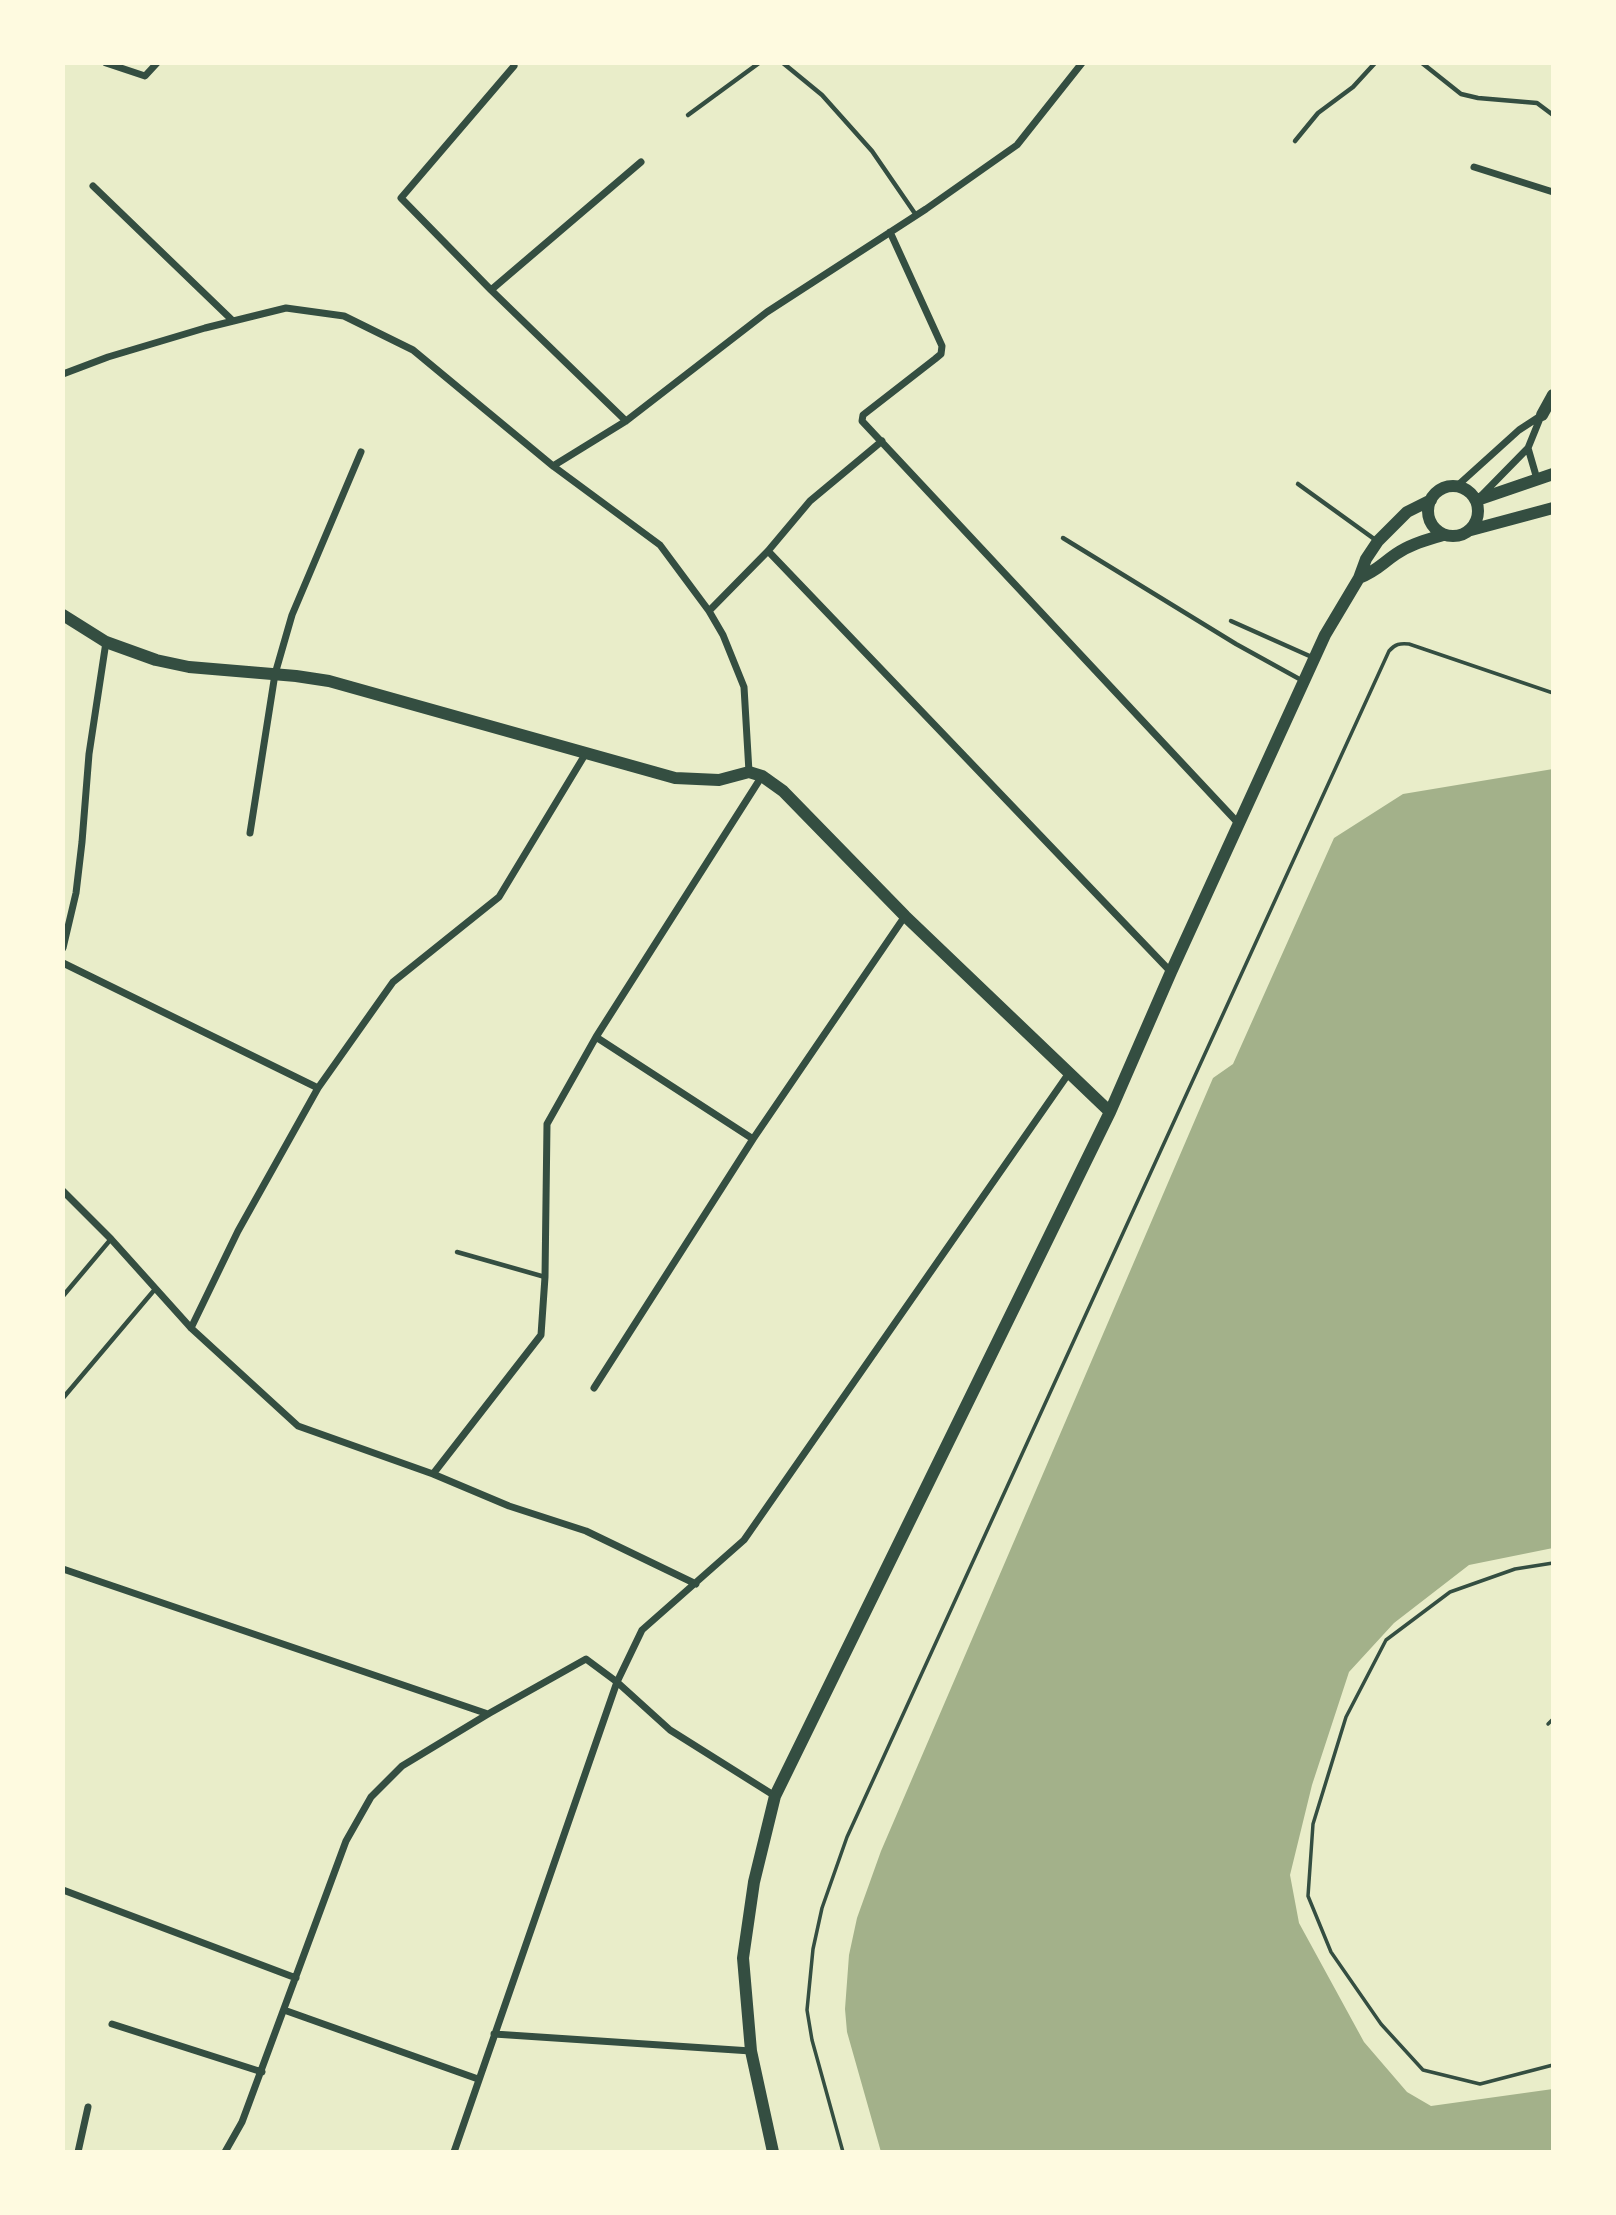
<!DOCTYPE html>
<html>
<head>
<meta charset="utf-8">
<style>
	body { margin:0 }
	#map { position:relative; width:1616px; height:2215px; overflow:hidden; background:#e9edc9; font-family:"Times New Roman",serif }
	canvas { display:block }
	.frame { position:absolute; inset:0; border:65px solid #fefae0; pointer-events:none }
</style>
</head>
<body>
<div id="map">
<canvas width="1616" height="2215"></canvas>
<div class="frame"></div>
</div>
<script>
const context = document.querySelector('canvas').getContext('2d');
context.lineJoin = 'round';
function fill(path, color) { context.fillStyle = color; context.fill(path, 'evenodd'); }
function stroke(path, color, width, dash) { context.strokeStyle = color; context.lineWidth = width; context.lineCap = dash ? 'butt' : 'round'; context.setLineDash(dash || []); context.stroke(path); }
fill(new Path2D(`
	M1553,769V1548L1469,1565L1394,1623L1349,1672L1312,1785L1290,1875L1299,1923L1364,2042L1407,2092L1431,2106L1553,2089V2152H881L847,2032L845,2009L849,1955L857,1918L881,1851L1213,1078L1233,1064L1334,838L1403,794Z`), '#a3b18a');
stroke(new Path2D(`
	M1553,1563L1515,1569L1450,1592L1386,1640L1346,1717L1313,1824L1308,1896L1331,1952L1381,2024L1423,2070L1480,2084L1553,2065
	M1548,1724L1553,1719
	M843,2152L812,2040L807,2010L813,1949L822,1908L847,1837L1389,651C1395,644 1400,643 1409,644L1553,693`), '#344e41', 3.5);
stroke(new Path2D(`
	M783,63L822,95L872,151L916,215
	M1422,63L1461,94L1478,98L1537,103L1553,115
	M688,115L759,63
	M1295,141L1318,113L1353,87L1375,63
	M1298,484L1377,541
	M1063,538L1236,644L1303,681
	M1231,621L1314,658
	M457,1252L545,1277
	M63,1296L111,1239
	M63,1398L156,1288`), '#344e41', 4.5);
stroke(new Path2D(`
	M106,63L145,76L157,63
	M514,66L401,198L491,290L626,421
	M1474,167L1553,192
	M93,186L233,321
	M890,232L942,346L941,354L935,359L863,415L862,421L1239,824
	M491,290L641,162
	M63,374L108,357L205,328L286,308L344,316L413,350L553,466L660,545L709,611L723,635L744,687L749,772
	M1528,448L1537,479
	M553,466L626,421L767,312L926,209L1017,145L1082,63
	M1457,486L1519,430L1542,415
	M1480,497L1528,448L1541,416
	M768,551L1171,972
	M709,611L768,551L810,501L882,441
	M250,833L275,674L292,615L361,452
	M63,948L76,893L82,842L89,754L106,642
	M63,963L318,1088
	M596,1037L753,1139
	M63,1191L111,1239L191,1328L298,1426L433,1474L509,1506L586,1531L696,1584
	M191,1328L238,1231L318,1088L393,982L499,897L586,753
	M594,1388L753,1139L905,916
	M433,1474L541,1335L545,1277L547,1124L596,1037L762,776
	M63,1569L488,1714
	M63,1890L296,1978
	M284,2010L478,2079
	M112,2024L262,2072
	M494,2034L751,2051
	M78,2152L88,2107
	M225,2152L242,2122L346,1841L371,1797L402,1766L488,1714L586,1659L617,1682L670,1730L775,1796
	M454,2152L617,1682L642,1630L744,1540L1069,1073`), '#344e41', 7);
stroke(new Path2D(`
	M1542,415L1553,395
	M1428 511a25 25 0 1 1 50 0a25 25 0 1 1-50 0Z
	M1477,500L1553,474
	M1471,530L1553,508
	M1359,578C1378,570 1380,565 1396,554C1410,544 1427,540 1443,535
	M63,615L106,642L156,660L189,667L296,676L329,681L675,778L719,780L749,772L762,776L783,791L905,916L1110,1112
	M773,2152L751,2051L743,1958L754,1882L775,1796L1110,1112L1171,972L1325,635L1359,578L1366,559L1378,541L1407,512L1431,500`), '#344e41', 12);
</script>
</body>
</html>
